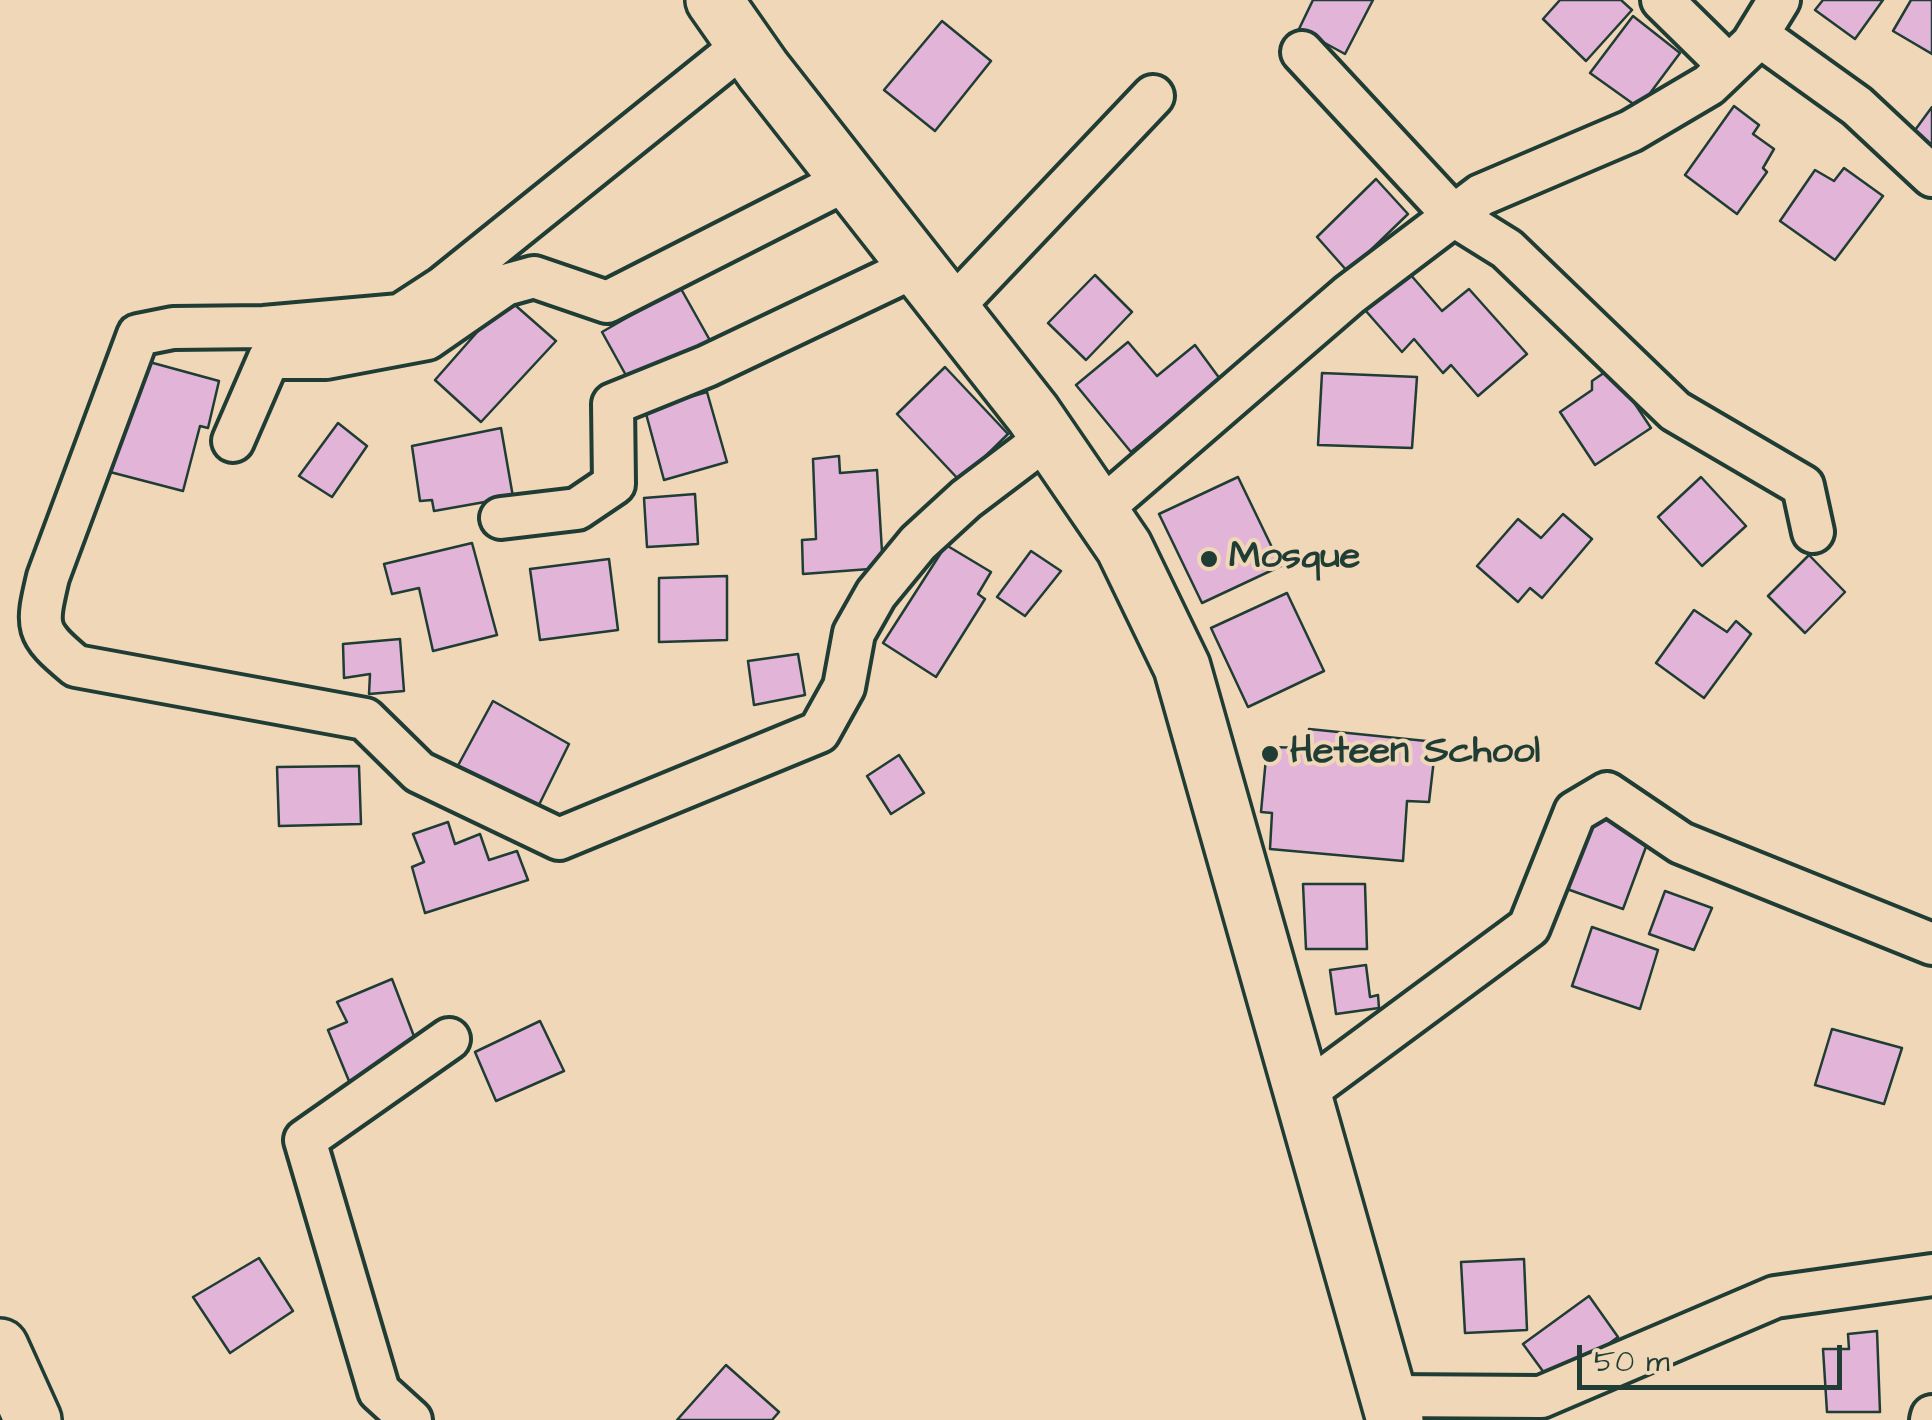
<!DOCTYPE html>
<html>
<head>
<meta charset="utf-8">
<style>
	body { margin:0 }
	#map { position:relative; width:1932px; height:1420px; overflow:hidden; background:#efd7b7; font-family:"Architects Daughter",sans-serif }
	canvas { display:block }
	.scale { position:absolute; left:1577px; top:1345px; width:265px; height:45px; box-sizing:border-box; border:5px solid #1f3d34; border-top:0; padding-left:12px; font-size:30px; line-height:35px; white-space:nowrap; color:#1f3d34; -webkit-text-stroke:8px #efd7b7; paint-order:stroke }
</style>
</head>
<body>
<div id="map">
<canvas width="1932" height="1420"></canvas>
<div class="scale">50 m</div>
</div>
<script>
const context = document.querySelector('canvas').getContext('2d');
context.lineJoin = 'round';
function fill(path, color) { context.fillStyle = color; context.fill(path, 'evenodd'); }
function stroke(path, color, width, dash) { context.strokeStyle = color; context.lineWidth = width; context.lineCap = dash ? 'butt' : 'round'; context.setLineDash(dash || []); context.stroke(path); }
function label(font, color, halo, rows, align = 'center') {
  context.font = font + ' "Architects Daughter",sans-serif'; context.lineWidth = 8; context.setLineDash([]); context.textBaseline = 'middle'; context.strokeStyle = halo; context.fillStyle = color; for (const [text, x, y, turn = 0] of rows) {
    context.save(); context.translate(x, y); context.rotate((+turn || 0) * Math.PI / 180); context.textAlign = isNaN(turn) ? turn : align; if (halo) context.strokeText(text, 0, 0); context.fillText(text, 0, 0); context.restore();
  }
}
const building = new Path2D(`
	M1313,0H1373L1345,54L1299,29Z
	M1560,0H1621L1632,10L1586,61L1543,19Z
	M1823,0H1883L1855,39L1815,10Z
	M1911,0H1932V54L1893,31Z
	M1633,16L1680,53L1639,108L1590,73Z
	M942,21L991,61L935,131L884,90Z
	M1734,106L1759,125L1753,134L1774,149L1763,168L1767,172L1737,214L1685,175Z
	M1932,107V153L1910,137Z
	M1844,168L1883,196L1835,260L1780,221L1815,170L1834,181Z
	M1376,179L1408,214L1348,272L1317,237Z
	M1403,266L1442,311L1469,289L1527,354L1478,396L1451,365L1443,373L1414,339L1402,352L1358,302Z
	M1095,275L1132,312L1086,360L1048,323Z
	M680,287L712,344L633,388L602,332Z
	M507,298L556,341L481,422L435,380Z
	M1128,342L1157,376L1195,345L1220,379L1131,452L1076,385Z
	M142,360L219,381L208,428L200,426L183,491L110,472Z
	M945,367L1008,434L960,481L897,414Z
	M1611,368L1651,428L1595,465L1560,412L1592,390V381Z
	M1322,373L1417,377L1412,448L1318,445Z
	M707,392L727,462L664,480L645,410Z
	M338,423L367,446L332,497L299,476Z
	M501,428L513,497L434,511L432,500L420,501L412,446Z
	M839,456L840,473L877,470L883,568L803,574L802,540L816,539L813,459Z
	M1238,477L1281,566L1202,603L1159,514Z
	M1701,477L1746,526L1702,566L1658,517Z
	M695,494L698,544L647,547L644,498Z
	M1563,514L1592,539L1542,598L1530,588L1518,602L1477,566L1518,519L1541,538Z
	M472,543L497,635L433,651L419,588L392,594L384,564Z
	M946,545L991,572L978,594L985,599L936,677L883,643Z
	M1031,551L1061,571L1025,616L997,597Z
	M1809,555L1845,592L1805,633L1768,596Z
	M609,559L618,630L540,640L530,569Z
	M727,576V640L659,642V578Z
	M1287,593L1324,671L1248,707L1211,628Z
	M1694,610L1727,632L1736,621L1751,634L1704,698L1656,663Z
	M400,639L404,691L369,694L370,674L344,678L343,644Z
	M798,654L805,695L754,705L748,661Z
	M493,701L569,744L534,815L455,771Z
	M1309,729L1436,742L1429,802L1407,801L1403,861L1270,849L1272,813L1261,812L1267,747L1309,748Z
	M899,755L924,793L891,814L867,776Z
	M359,766L361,824L279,826L277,767Z
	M1592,815L1650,836L1623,909L1567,889Z
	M448,822L455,844L480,834L489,860L517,851L528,880L425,913L412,867L424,862L413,834Z
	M1303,884H1365L1367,949H1306Z
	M1665,891L1712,908L1694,950L1649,934Z
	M1592,927L1658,950L1640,1009L1572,986Z
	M1366,965L1370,997L1378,995L1379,1008L1336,1014L1330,970Z
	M392,979L420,1052L349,1081L328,1030L347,1022L337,1002Z
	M540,1021L564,1071L496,1101L475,1052Z
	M1832,1029L1902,1048L1884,1104L1815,1085Z
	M259,1258L293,1311L230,1353L193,1297Z
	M1524,1259L1527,1330L1465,1333L1461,1262Z
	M1589,1296L1618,1337L1553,1385L1523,1344Z
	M1877,1331L1880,1412H1827L1823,1349H1849L1848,1334Z
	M726,1365L779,1412L772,1420H677Z`);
fill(building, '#e2b4d7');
stroke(building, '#1f3d34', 2.5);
const street = new Path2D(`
	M1662,0L1729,66
	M1758,35L1857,106L1932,176
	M745,44L443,287L400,315L264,327L173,328L138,335L48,577C36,628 35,632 76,666L365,719L419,772L559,839L819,732L844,687L854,633L876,594L918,543L966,499L1048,437
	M1302,52L1454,216L1507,249L1675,411L1803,486L1813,532
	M951,309L1153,96
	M233,441L269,358H326L427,339L505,285L534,277L607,302L849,179
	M1099,511L1349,295L1481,195L1631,131L1709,85L1752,44L1779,0
	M501,518L577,509L614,484L613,404L707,366L917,266
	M1303,1094L1529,927L1575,812L1607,793L1681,843L1932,944
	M1388,1396L1541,1397L1775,1297L1932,1275
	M411,1420L379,1391L305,1140L449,1039
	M1931,1420L1932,1416`);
const secondary = new Path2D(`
	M714,0L763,70L1033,414L1124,547L1182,667L1395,1420`);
const primary = new Path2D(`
	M0,1347L33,1420`);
stroke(street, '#1f3d34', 48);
stroke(secondary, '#1f3d34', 62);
stroke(primary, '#1f3d34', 62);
stroke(street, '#efd7b7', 40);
stroke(secondary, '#efd7b7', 55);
stroke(primary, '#efd7b7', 55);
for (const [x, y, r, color] of [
	[1209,559,10,"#1f3d34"],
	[1270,754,10,"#1f3d34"]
]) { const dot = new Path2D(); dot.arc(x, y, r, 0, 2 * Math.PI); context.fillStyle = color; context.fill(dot); stroke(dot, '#efd7b7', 4); }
label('bold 38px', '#1f3d34', '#efd7b7', [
	["Mosque",1229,559],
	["Heteen School",1290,754]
], 'left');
</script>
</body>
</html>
